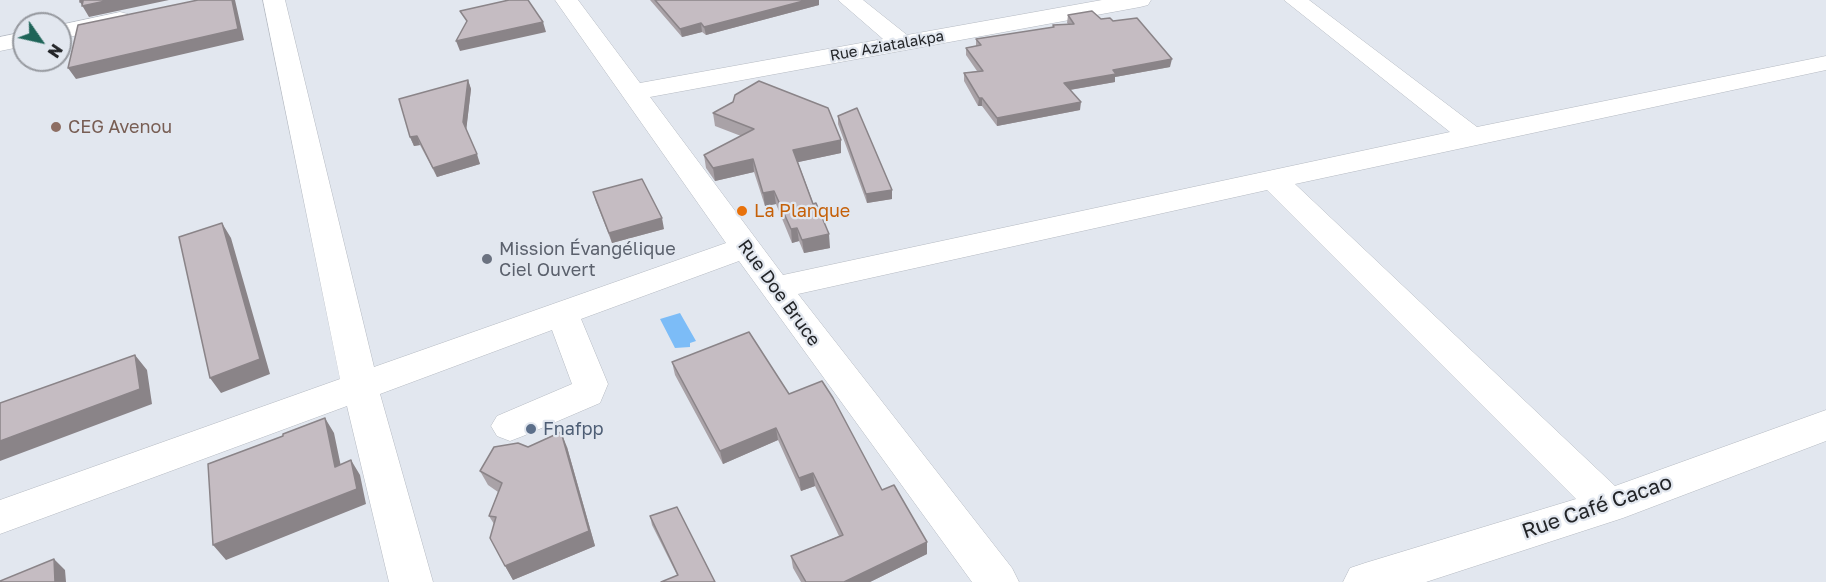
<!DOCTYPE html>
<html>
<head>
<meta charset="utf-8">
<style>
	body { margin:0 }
	#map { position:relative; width:1826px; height:582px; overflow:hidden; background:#e2e7ef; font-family:"Golos Text",sans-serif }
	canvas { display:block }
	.north { position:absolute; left:12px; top:12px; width:60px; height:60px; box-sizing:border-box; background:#e2e7ef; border:2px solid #96999f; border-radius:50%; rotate:124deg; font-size:16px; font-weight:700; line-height:24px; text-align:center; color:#232528 }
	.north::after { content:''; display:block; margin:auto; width:21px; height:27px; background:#1e6458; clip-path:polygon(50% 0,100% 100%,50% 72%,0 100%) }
</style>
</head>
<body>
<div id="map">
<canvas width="1826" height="582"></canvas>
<div class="north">N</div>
</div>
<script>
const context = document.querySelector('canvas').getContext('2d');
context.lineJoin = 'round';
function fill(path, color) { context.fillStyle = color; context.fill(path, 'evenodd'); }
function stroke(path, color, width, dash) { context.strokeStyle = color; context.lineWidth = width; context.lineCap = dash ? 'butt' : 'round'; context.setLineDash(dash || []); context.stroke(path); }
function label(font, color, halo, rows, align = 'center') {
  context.font = font + ' "Golos Text",sans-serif'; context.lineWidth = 4.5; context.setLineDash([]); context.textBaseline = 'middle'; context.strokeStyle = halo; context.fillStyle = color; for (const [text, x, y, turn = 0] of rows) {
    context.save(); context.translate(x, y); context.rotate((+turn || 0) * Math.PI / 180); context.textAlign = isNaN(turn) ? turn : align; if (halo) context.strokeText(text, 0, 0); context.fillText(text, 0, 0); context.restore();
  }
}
fill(new Path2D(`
	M680,313L696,341L690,343V347L675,348L660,319Z`), '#7cbcf7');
const minor = new Path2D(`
	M263,0H285L374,367L726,243L555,0H578L640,83L883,39L838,0H863L907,35L1102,0H1151L1148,5L1140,7L650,97L783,275L1450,132L1284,0H1309L1477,127L1826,56V70L1295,184L1615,486L1826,410V441L1623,518L1426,582H1343L1350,568L1365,563L1576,499L1267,190L798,294L1012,568L1019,582H972L739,261L581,319L608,384L600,403L523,436L510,441L497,436L491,426L497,416L572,384L552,330L380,394L433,582H389L347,406L0,534V500L340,379Z
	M120,12L128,14L132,19L128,24L60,39V25Z
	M24,32V46L0,51V37Z`);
stroke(minor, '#b5bac2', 1);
fill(minor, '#fff');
fill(new Path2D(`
	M650,0H819V5L706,35L702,32L682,37Z
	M1068,15L1113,21L1170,67L1115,77V82L1070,90L1080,110L997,126L982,106H978L964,81V73L977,71L966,55V48L976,46V39L1052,28L1053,25L1068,24L1067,23Z
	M468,80L471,89L466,130L480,164L437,177L420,145L414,146L410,137Z
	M713,113L841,153L798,162L830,248L804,253L799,241L792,243L776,204L765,206L754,172L715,181L706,168L704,155L741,136L715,126Z
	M838,116L892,199L867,203L838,124Z
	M593,192L664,229L612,243L596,202Z
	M672,362L789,394L882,490L927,542V554L870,582H801L793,568L791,556L839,536L815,486L801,491L778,440L723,464L675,375Z
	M528,447H567L595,546L513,580L490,538L494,524L489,516L498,492L488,485L480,471Z
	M650,516L715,582L677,575L652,525Z`), '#a9a2a7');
fill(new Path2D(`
	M110,0H169L89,17L80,2Z
	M232,0H235L244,40L76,79L68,68Z
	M807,0H819V5L706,35L704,27Z
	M543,22L546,32L460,51L456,41Z
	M701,23L702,32L682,37L680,29Z
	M1172,59L1170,67L1115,77V82L1063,91L1064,83L1113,70Z
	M468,80L471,89L466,132L463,122Z
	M979,98H982V106H978Z
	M1081,102L1080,110L997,126V118Z
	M417,136L420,145L414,146L410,137Z
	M841,140V153L794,163L793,150Z
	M477,154L480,164L437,177L433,168Z
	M753,159L754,172L715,181L713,168Z
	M892,190V199L867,203L866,194Z
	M774,191L776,204L765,206L763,193Z
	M662,218L664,229L612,243L609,233Z
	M222,223L231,238L270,374L221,393L210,378Z
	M797,228L799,241L792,243L791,229Z
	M829,234L830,248L804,253L802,240Z
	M135,355L147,370L152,404L0,461V441Z
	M325,418L334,433L344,481L335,467Z
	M776,428L778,440L723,464L720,451Z
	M561,432L567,447L595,546L513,580L505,566Z
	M351,460L360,475L366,504L226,560L213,545Z
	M813,473L815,486L801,491L799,478Z
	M927,542V554L870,582H844Z
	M54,559L65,570L66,582H55Z`), '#8a8488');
const building = new Path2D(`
	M80,0H110L82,6L83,1L80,2Z
	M198,0H232L238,29L68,68L78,25Z
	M509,0H528L543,22L456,41L467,21L460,11Z
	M655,0H807L704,27L701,23L680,29Z
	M1092,11L1101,19L1110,18L1113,21L1137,18L1172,59L1113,70L1116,74L1064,83L1081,102L997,118L982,98H979L964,73L983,71L966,48L981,45L976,39L1054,27L1053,25L1074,24L1068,15Z
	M468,80L463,122L477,154L433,168L417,136L410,137L399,99Z
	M759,81L828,108L841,140L793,150L813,204L816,203L829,234L802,240L797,228L791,229L774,191L763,193L753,159L713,168L704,155L754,129L713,113L733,102L735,95Z
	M857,108L892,190L866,194L838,116Z
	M642,179L662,218L609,233L593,192Z
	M222,223L260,359L210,378L179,237Z
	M749,332L789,394L822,381L833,398L882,490L894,485L927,542L844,582H806L791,556L843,535L813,473L799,478L776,428L720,451L672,362Z
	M135,355L140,389L0,441V403Z
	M325,418L335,467L351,460L357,489L213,545L208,464L283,436V434Z
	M561,432L589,531L505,566L490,538L496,517L489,516L502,483L480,471L494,447L518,443L528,447Z
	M677,507L715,582H661L678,575L650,516Z
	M54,559L55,582H0V581Z`);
fill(building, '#c5bcc2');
stroke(building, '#8a8488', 1.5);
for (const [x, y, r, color] of [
	[56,127,6,"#8d6e63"],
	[742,211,6,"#e8710a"],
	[487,259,6,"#6b7280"],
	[531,429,6,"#5c6f8a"]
]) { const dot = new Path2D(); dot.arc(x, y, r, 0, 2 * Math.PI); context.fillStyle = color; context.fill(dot); stroke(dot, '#e2e7ef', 2); }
label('15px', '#232528', '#e2e7ef', [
	["Rue Aziatalakpa",887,46,-10]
]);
label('18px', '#785e54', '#e2e7ef', [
	["CEG Avenou",68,127]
], 'left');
label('18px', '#c56008', '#e2e7ef', [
	["La Planque",754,211]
], 'left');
label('18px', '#5b616d', '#e2e7ef', [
	["Mission Évangélique",499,249],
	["Ciel Ouvert",499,270]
], 'left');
label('18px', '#232528', '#e2e7ef', [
	["Rue Doe Bruce",779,293,54]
]);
label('18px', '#4e5e75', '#e2e7ef', [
	["Fnafpp",543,429]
], 'left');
label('21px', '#232528', '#e2e7ef', [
	["Rue Café Cacao",1597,507,-19]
]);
</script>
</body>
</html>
